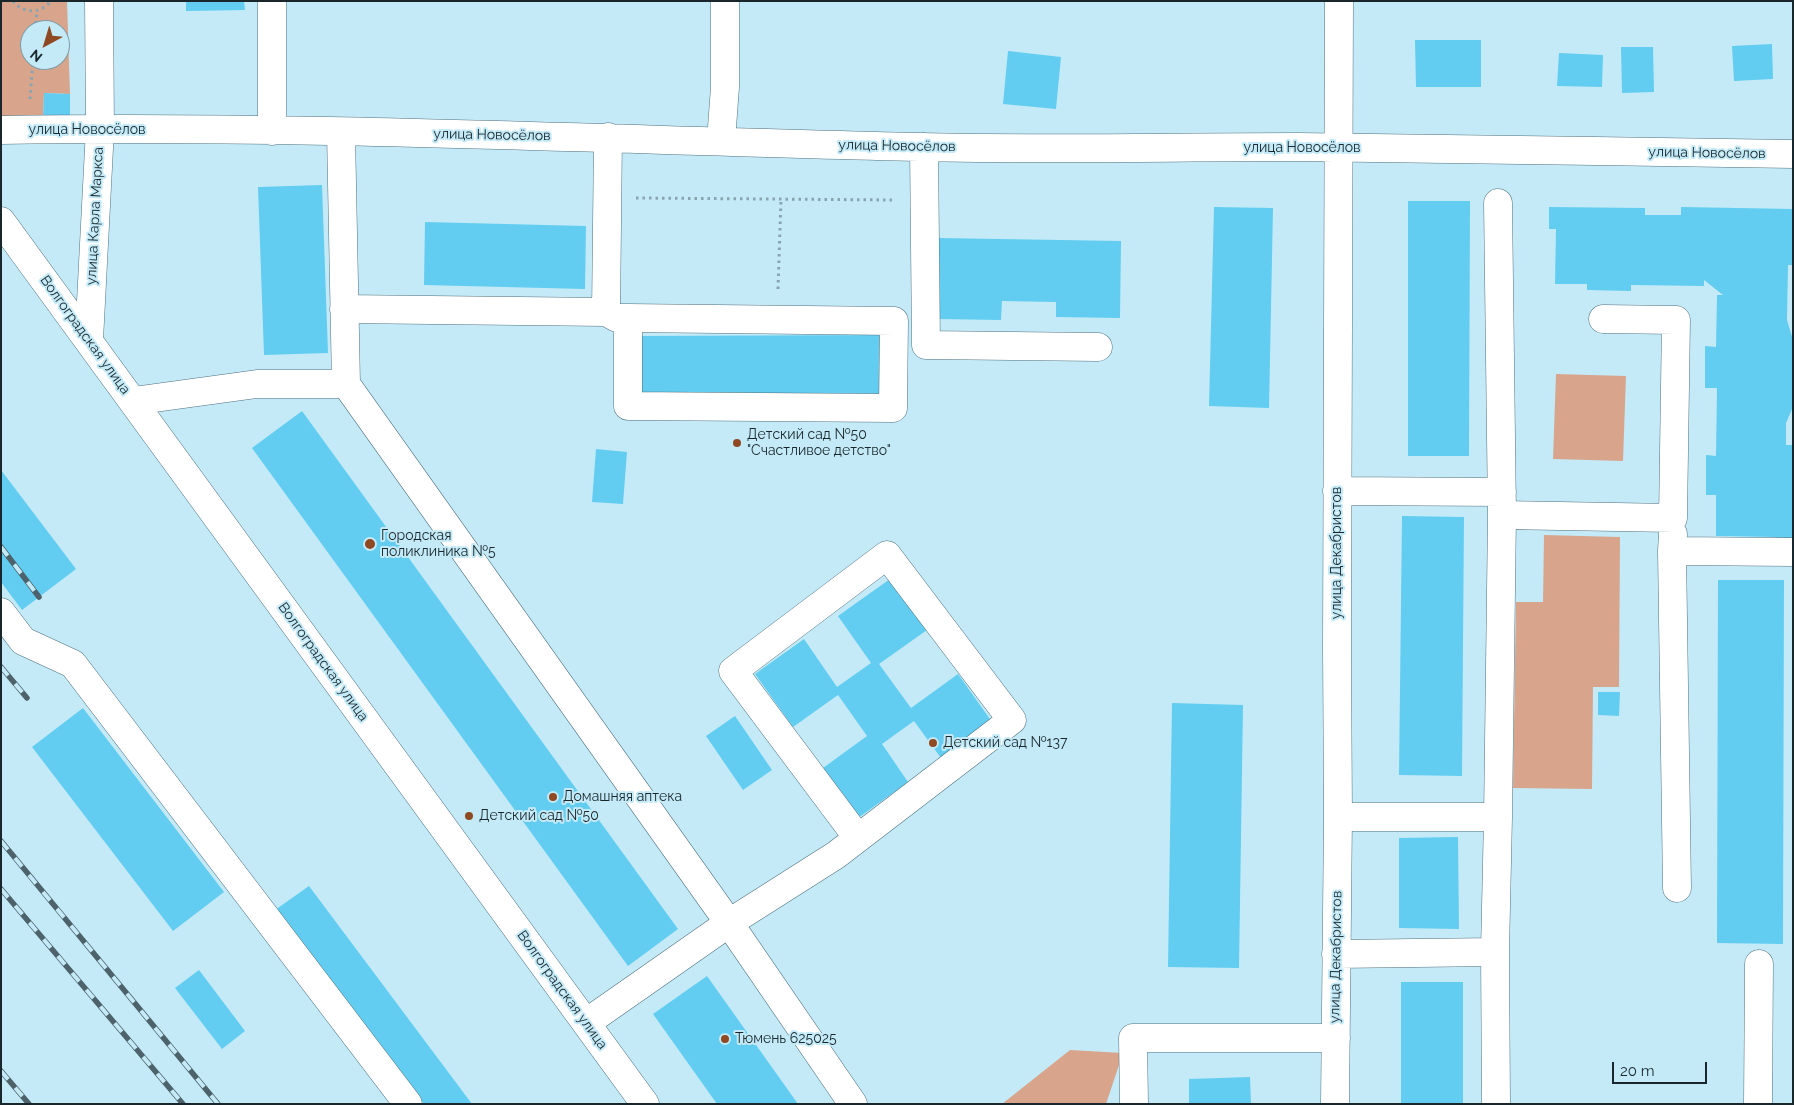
<!DOCTYPE html>
<html>
<head>
<meta charset="utf-8">
<style>
	body { margin:0 }
	#map { position:relative; width:1794px; height:1105px; overflow:hidden; background:#c4eaf8; font-family:Raleway,sans-serif }
	canvas { display:block }
	.frame { position:absolute; inset:0; border:2px solid #19272c; pointer-events:none }
	.north { position:absolute; left:20px; top:20px; width:50px; height:50px; box-sizing:border-box; background:#c4eaf8; border:1px solid #809ca6; border-radius:50%; rotate:219deg; font-size:14px; font-weight:700; line-height:20px; text-align:center; color:#19272c }
	.north::after { content:''; display:block; margin:auto; width:18px; height:22px; background:#8f4922; clip-path:polygon(50% 0,100% 100%,50% 72%,0 100%) }
	.scale { position:absolute; left:1612px; top:1062px; width:95px; height:22px; box-sizing:border-box; border:2px solid #19272c; border-top:0; padding-left:6px; font-size:15px; line-height:18px; white-space:nowrap; color:#19272c; -webkit-text-stroke:4px #c4eaf8; paint-order:stroke }
</style>
</head>
<body>
<div id="map">
<canvas width="1794" height="1105"></canvas>
<div class="frame"></div>
<div class="north">N</div>
<div class="scale">20 m</div>
</div>
<script>
const context = document.querySelector('canvas').getContext('2d');
context.lineJoin = 'round';
function fill(path, color) { context.fillStyle = color; context.fill(path, 'evenodd'); }
function stroke(path, color, width, dash) { context.strokeStyle = color; context.lineWidth = width; context.lineCap = dash ? 'butt' : 'round'; context.setLineDash(dash || []); context.stroke(path); }
function label(font, color, halo, rows, align = 'center') {
  context.font = font + ' Raleway,sans-serif'; context.lineWidth = 4; context.setLineDash([]); context.textBaseline = 'middle'; context.strokeStyle = halo; context.fillStyle = color; for (const [text, x, y, turn = 0] of rows) {
    context.save(); context.translate(x, y); context.rotate((+turn || 0) * Math.PI / 180); context.textAlign = isNaN(turn) ? turn : align; if (halo) context.strokeText(text, 0, 0); context.fillText(text, 0, 0); context.restore();
  }
}
fill(new Path2D(`
	M1,1H67L70,94L44,93L43,118H1ZM30,30H60V60H30Z
	M1556,374L1626,376L1623,461L1553,459Z
	M1544,535L1620,537L1619,687H1593L1592,789L1513,788L1516,602H1543Z
	M1070,1050L1123,1053L1106,1104H1002Z`), '#d8a58c');
fill(new Path2D(`
	M186,1H244L245,10L186,11Z
	M1415,40H1481V87H1416Z
	M1772,44L1773,79L1734,81L1732,46Z
	M1621,47H1653L1654,92L1622,93Z
	M1008,51L1061,57L1056,109L1003,104Z
	M1559,53L1603,55L1602,87L1557,86Z
	M44,93L70,94V118H43Z
	M322,185L328,353L264,355L258,187Z
	M1408,201H1470L1469,456H1408Z
	M1214,207L1273,208L1269,408L1209,406Z
	M1549,207L1645,208V215H1681V207L1793,209V265H1788L1787,320L1793,340V407L1786,423V445H1793L1792,544L1776,543V537L1716,536V495H1706V455L1716,456L1717,388H1705V346L1716,347L1717,295H1723L1704,280V286L1631,285V291L1587,290V284H1555L1556,229H1549Z
	M425,222L586,226L585,289L424,285Z
	M939,238L1121,241L1120,318L1056,317V302L1002,301L1001,320L938,319Z
	M881,335V395H638V336Z
	M302,411L678,929L628,966L252,448Z
	M596,449L627,452L623,504L592,502Z
	M1,470L76,569L22,610L1,582Z
	M1402,516L1464,517L1462,776L1399,775Z
	M890,579L927,630L879,664L911,708L958,674L992,722L941,758L914,721L882,744L908,782L858,818L823,768L867,736L838,695L793,727L755,674L804,639L837,687L871,663L838,616Z
	M1718,580H1784L1783,944L1717,943Z
	M1598,692H1620L1619,716L1598,715Z
	M1172,703L1243,705L1239,968L1168,967Z
	M83,708L224,892L173,931L32,747Z
	M735,716L772,770L743,790L706,736Z
	M1458,837L1459,929L1399,928V838Z
	M309,886L472,1104H424L275,910Z
	M199,970L245,1031L222,1049L175,988Z
	M707,976L798,1104H717L653,1014Z
	M1401,982H1463V1104H1401Z
	M1250,1077L1251,1104H1189V1079Z`), '#62cdf0');
const minor = new Path2D(`
	M272,1V131
	M1,130C307,125 613,140 919,147C1045,150 1172,147 1298,147C1463,148 1628,152 1793,154
	M721,141L725,87V1
	M924,147L926,345L1098,347
	M1,221L645,1104
	M344,309L606,312L608,137
	M606,312L617,318H628L894,321L893,408L628,406V318
	M89,340L100,129L99,1
	M346,384L729,923L853,1104
	M133,401L257,384H346L341,133
	M1337,491L1502,492
	M1502,515L1673,518L1676,320L1603,319
	M1673,534L1672,551L1793,552
	M1672,551L1677,888
	M1,612L23,641L73,664L408,1104
	M1338,817H1498L1502,515L1498,203
	M1495,952L1498,817
	M1336,954L1495,952L1496,1104
	M586,1023L729,923L836,855L1012,720L887,555L733,671L858,838
	M1134,1104L1133,1038H1336
	M1335,1104L1338,817L1337,647L1339,1
	M1758,1104L1759,964`);
stroke(minor, '#4f717e', 29);
stroke(new Path2D(`
	M13,1C23,14 41,14 51,1
	M35,30L37,11
	M30,99L33,60
	M636,198L895,200
	M778,289L781,199`), '#87a4af', 3, [2.5, 4]);
stroke(minor, '#fff', 28);
const rail = new Path2D(`
	M1,547L39,597
	M1,667L27,698
	M1,841L218,1104
	M1,889L183,1104
	M1,1071L29,1104`);
stroke(rail, '#4d626a', 5.5);
stroke(rail, '#c4eaf8', 4, [11]);
for (const [x, y, r, color] of [
	[737,443,5,"#8f4922"],
	[370,544,6,"#8f4922"],
	[933,743,5,"#8f4922"],
	[553,797,5,"#8f4922"],
	[469,816,5,"#8f4922"],
	[725,1039,5,"#8f4922"]
]) { const dot = new Path2D(); dot.arc(x, y, r, 0, 2 * Math.PI); context.fillStyle = color; context.fill(dot); stroke(dot, '#c4eaf8', 2); }
label('14px', '#19272c', '#c4eaf8', [
	["улица Новосёлов",87,130],
	["улица Новосёлов",492,135,1],
	["улица Новосёлов",897,146,1],
	["улица Новосёлов",1302,148],
	["улица Новосёлов",1707,153,1],
	["улица Карла Маркса",95,216,-87],
	["Волгоградская улица",85,335,54],
	["улица Декабристов",1337,553,-90],
	["Волгоградская улица",323,662,54],
	["улица Декабристов",1336,957,-89],
	["Волгоградская улица",562,990,54]
]);
label('14px', '#19272c', '#c4eaf8', [
	["Детский сад №50",747,435],
	["\"Счастливое детство\"",747,451],
	["Городская",381,536],
	["поликлиника №5",381,552],
	["Детский сад №137",943,743],
	["Домашняя аптека",563,797],
	["Детский сад №50",479,816],
	["Тюмень 625025",735,1039]
], 'left');
</script>
</body>
</html>
